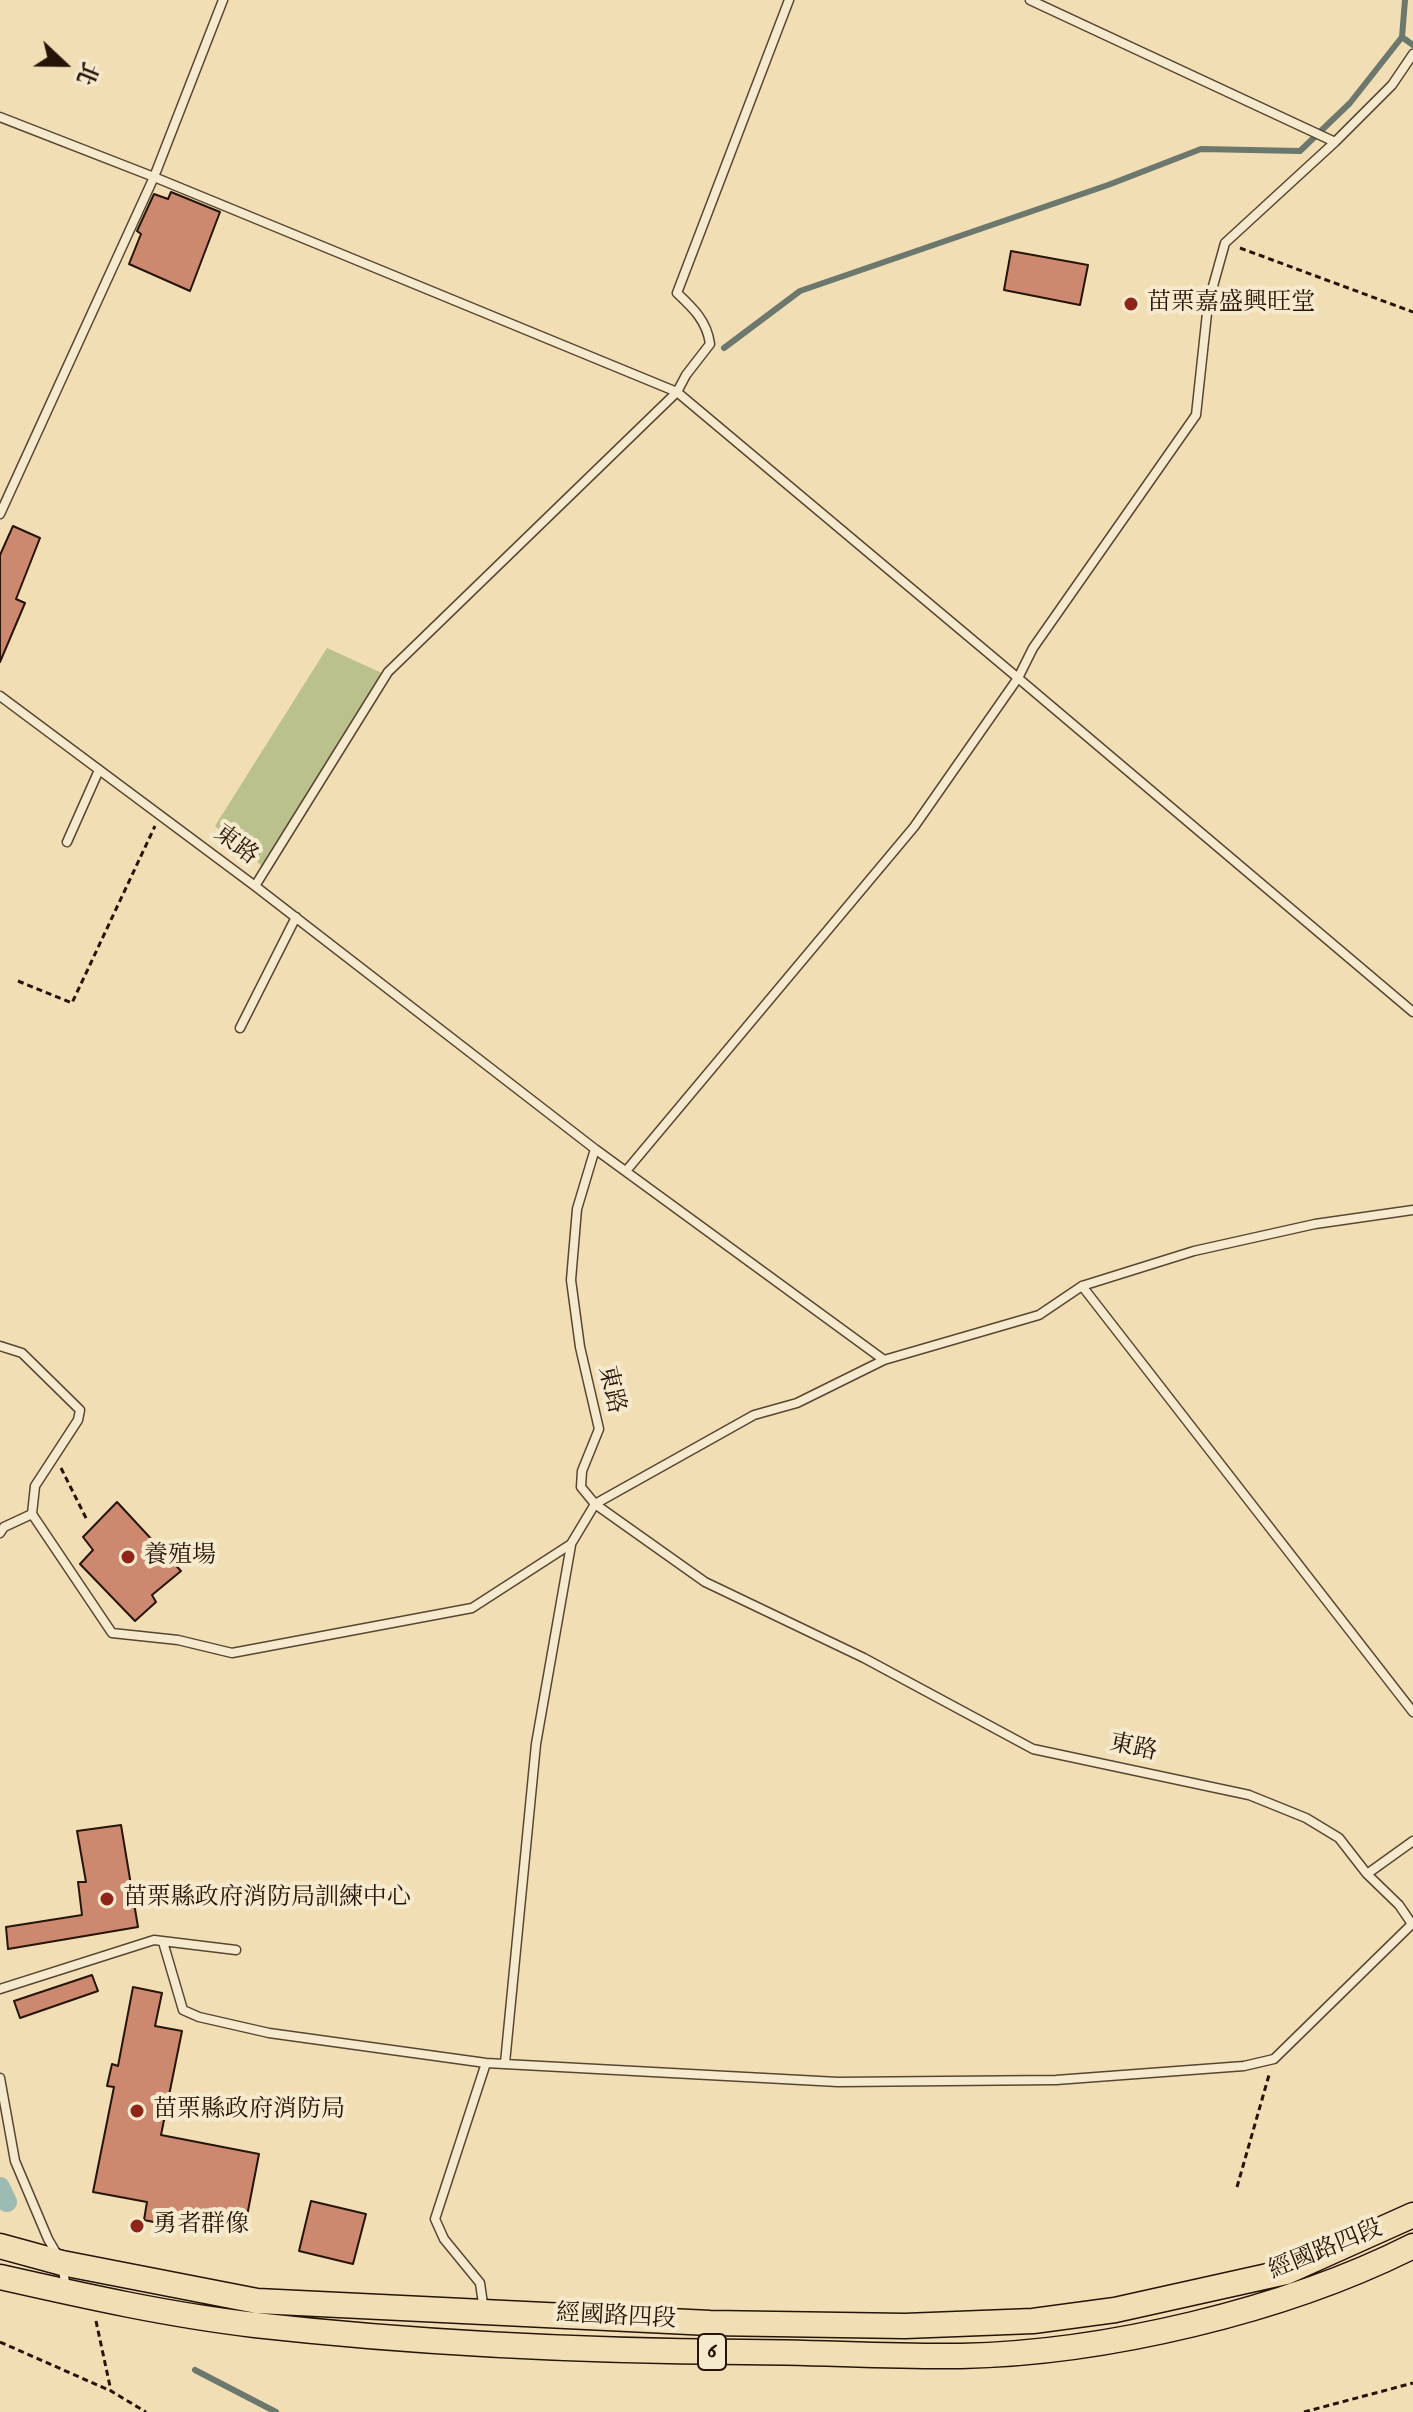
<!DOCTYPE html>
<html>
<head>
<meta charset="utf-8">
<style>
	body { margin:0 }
	#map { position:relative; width:1413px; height:2412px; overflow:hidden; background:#f1deb4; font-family:"IM FELL English","Noto Serif TC",serif }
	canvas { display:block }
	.north { position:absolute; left:24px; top:24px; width:80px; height:80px; -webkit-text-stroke:6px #f6eace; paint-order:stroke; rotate:112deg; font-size:22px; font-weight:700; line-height:32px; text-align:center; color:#251407 }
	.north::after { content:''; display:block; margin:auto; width:28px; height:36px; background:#251407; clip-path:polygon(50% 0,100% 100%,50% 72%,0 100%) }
</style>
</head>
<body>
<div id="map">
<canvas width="1413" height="2412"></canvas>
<div class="north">北</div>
</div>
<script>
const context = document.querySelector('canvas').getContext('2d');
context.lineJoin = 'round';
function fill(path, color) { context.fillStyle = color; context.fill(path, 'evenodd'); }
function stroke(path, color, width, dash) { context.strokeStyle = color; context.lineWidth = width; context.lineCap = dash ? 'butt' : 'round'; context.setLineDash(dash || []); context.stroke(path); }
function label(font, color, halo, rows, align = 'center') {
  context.font = font + ' "IM FELL English","Noto Serif TC",serif'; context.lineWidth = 8; context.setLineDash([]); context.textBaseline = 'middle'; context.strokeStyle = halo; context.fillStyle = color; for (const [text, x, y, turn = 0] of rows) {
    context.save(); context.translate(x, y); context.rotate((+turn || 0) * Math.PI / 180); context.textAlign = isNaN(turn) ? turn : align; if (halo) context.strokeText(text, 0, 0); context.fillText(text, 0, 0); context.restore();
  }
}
fill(new Path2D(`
	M327,648L384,674L263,867L215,826Z`), '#bbc18c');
stroke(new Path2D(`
	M1405,0L1402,37L1413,45
	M724,348L800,291L1108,185L1201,149L1300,151L1350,103L1402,37
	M195,2370L276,2412`), '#6c786e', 6);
stroke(new Path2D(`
	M0,2187L7,2202`), '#9bbbb3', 20);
const building = new Path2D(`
	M171,192L220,212L190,291L129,264L141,234L137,231L154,194L168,199Z
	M1011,251L1088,265L1080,305L1004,290Z
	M13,526L40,538L16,599L25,603L0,662V555Z
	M117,1502L181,1571L152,1595L156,1602L135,1621L80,1564L93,1550L83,1537Z
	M121,1825L138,1927L8,1949L6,1927L82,1915L78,1882H86L77,1831Z
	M92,1975L98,1991L20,2018L14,2001Z
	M133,1987L162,1993L155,2026L182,2031L161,2135L259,2154L246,2221L186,2210L183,2228L144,2220L147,2202L93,2192L114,2087L107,2086L112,2064L118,2066Z
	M311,2201L366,2214L353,2264L299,2251Z`);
fill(building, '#cd896f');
stroke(building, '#251407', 2);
const lane = new Path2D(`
	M1030,0L1335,142
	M1413,54L1392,85L1335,142L1225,243L1208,304L1196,415L1033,648L1018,678L1413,1012
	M0,117L154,177L677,392L1018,678L914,827L626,1171
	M0,514L154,177L223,0
	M0,696L255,886L595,1149L884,1360L1039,1315L1082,1286L1194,1251L1315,1224L1413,1210
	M67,842L99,770
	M255,886L388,672L677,392L686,375L710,344C707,321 693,308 677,293L789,0
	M240,1028L296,917
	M1082,1286L1413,1712
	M0,1346L22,1353L80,1410L78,1420L35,1486L32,1514L112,1633L178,1640L232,1653L472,1608L571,1544L595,1504L754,1415L797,1403L884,1360
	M0,1533L4,1527L32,1514
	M1367,1874L1413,1841
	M163,1942L183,2010L199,2017L269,2033L486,2063L838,2082L1056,2080L1244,2066L1274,2059L1412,1924L1399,1905L1367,1874L1339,1838L1306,1818L1249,1795L1033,1749L864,1658L705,1582L595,1504L581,1487L582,1471L599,1429L580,1347L571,1280L577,1209L595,1149
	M0,1989L154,1940L236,1950
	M505,2063L536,1744L571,1545
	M0,2078L15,2161L48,2239L62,2263L66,2289
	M484,2311L480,2283L444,2239L435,2219L486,2063`);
const primary = new Path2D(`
	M0,2246L62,2263L257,2301L710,2323L905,2326L1033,2321L1115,2310L1286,2272L1413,2215
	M0,2277C84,2296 169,2315 255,2325C417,2343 582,2351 745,2352C816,2352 889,2357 961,2356C1105,2353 1284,2311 1413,2246`);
stroke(lane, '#584632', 11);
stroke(primary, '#251407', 27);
stroke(new Path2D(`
	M1240,248L1413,312
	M18,981L72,1003L155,826
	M61,1468L87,1520
	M1237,2187L1269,2075
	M96,2321L111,2391L146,2412
	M0,2342L111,2391
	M1304,2412L1413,2383`), '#251407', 3, [6, 4]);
stroke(lane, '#f6eace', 8);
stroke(primary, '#f1deb4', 24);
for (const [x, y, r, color] of [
	[1131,304,8,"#8f2418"],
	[128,1557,8,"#8f2418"],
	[107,1899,8,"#8f2418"],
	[137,2111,8,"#8f2418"],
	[137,2226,8,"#8f2418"]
]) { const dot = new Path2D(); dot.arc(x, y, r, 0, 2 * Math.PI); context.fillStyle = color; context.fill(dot); stroke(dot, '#f6eace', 3); }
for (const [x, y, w] of [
	[712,2352,28]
]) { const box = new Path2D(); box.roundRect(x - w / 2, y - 18, w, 36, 6); context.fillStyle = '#f6eace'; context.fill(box); stroke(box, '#251407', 2); }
label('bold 22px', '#251407', null, [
	["6",712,2352]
]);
label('24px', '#251407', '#f6eace', [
	["苗栗嘉盛興旺堂",1147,304],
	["養殖場",144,1557],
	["苗栗縣政府消防局訓練中心",123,1899],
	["苗栗縣政府消防局",153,2111],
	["勇者群像",153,2226]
], 'left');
label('24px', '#251407', '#f6eace', [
	["東路",235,846,37],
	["東路",610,1390,77],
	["東路",1133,1749,12],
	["經國路四段",1326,2251,-22],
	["經國路四段",616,2318,3]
]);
</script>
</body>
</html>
